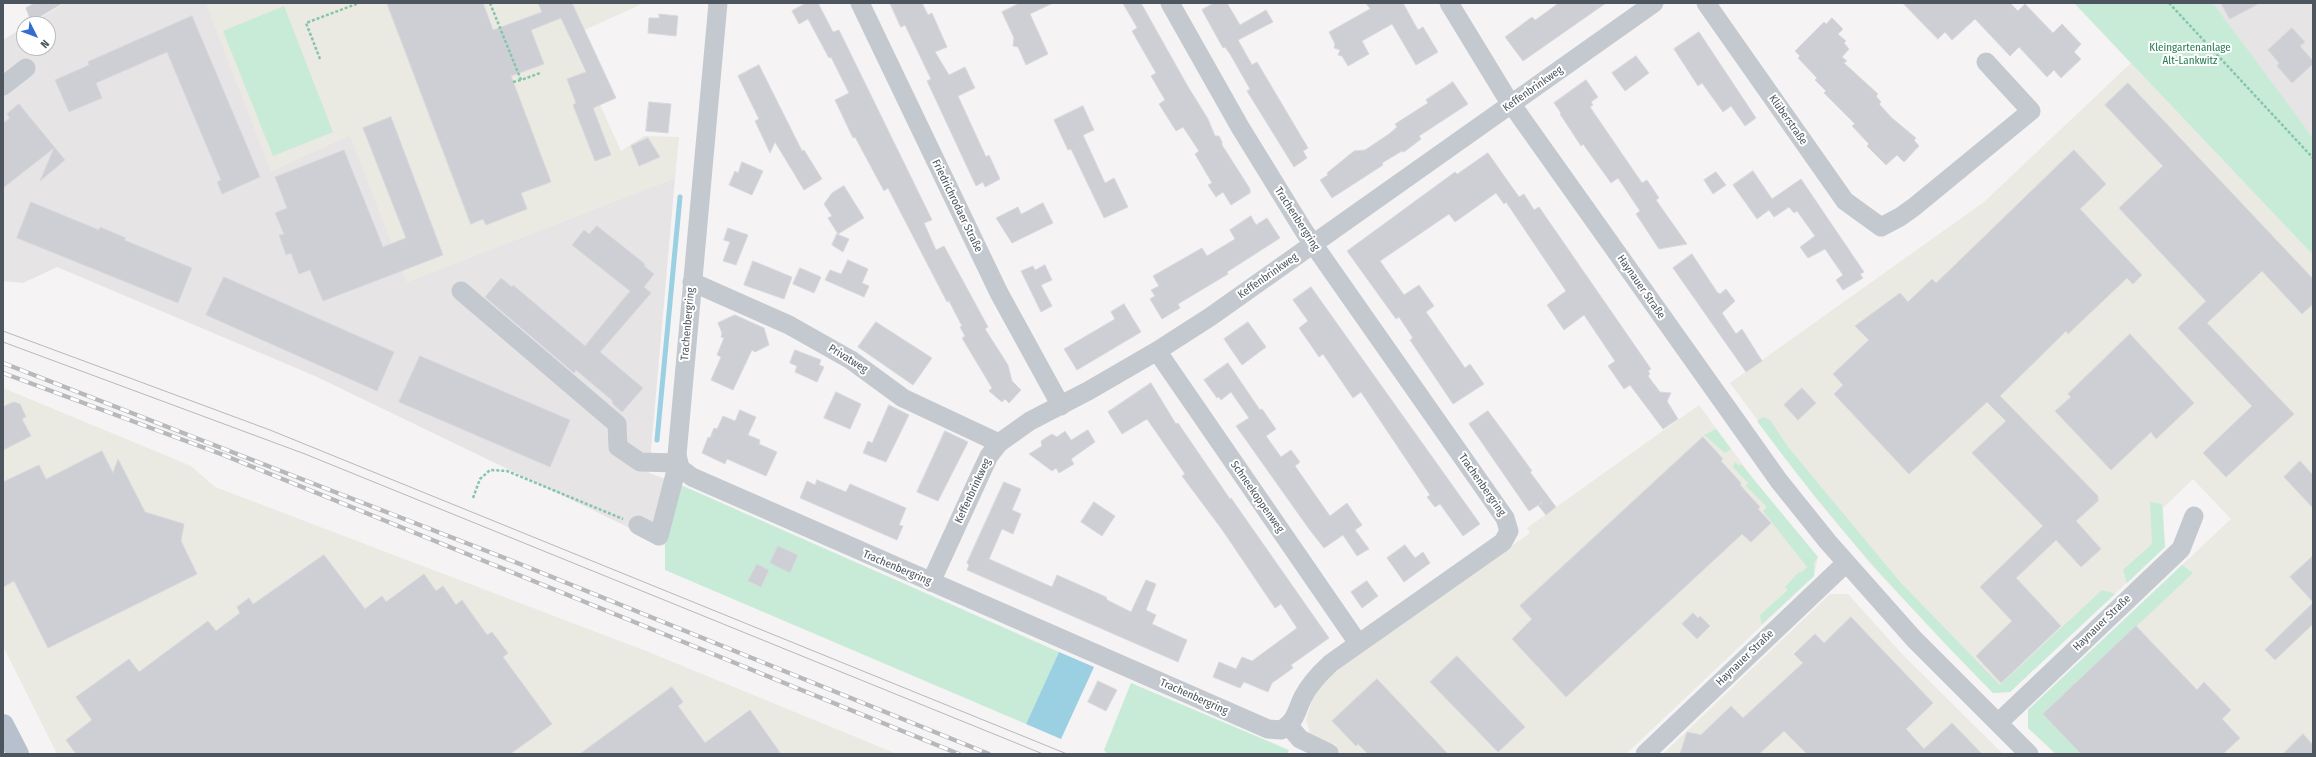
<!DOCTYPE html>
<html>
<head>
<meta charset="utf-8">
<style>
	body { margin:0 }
	#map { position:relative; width:2316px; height:757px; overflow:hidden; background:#f5f3f3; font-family:"Fira Sans Condensed",sans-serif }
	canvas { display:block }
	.frame { position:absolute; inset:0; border:4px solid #4d555e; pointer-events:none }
	.north { position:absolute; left:16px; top:16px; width:40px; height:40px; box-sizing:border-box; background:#fff; border:1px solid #b8bbbf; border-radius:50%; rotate:132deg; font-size:11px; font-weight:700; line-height:16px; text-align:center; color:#4d555e }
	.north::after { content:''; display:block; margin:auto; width:14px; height:18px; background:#336ecf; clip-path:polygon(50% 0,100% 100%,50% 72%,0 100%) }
</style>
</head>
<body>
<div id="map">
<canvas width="2316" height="757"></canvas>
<div class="frame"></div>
<div class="north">N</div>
</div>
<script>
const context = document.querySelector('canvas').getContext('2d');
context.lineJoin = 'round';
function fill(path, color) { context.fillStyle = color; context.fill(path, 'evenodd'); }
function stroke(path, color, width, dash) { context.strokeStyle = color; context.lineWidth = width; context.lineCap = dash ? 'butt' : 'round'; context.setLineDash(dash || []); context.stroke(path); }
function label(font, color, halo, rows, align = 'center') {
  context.font = font + ' "Fira Sans Condensed",sans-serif'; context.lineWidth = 4; context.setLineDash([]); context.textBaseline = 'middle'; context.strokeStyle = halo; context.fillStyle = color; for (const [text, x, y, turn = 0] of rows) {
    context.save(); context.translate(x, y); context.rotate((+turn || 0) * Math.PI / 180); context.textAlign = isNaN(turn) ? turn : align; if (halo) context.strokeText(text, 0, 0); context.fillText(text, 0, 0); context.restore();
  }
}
fill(new Path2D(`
	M206,3H644L569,37L621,151L644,136L679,137L675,178L407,282L350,137L271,171Z
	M2131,63L2313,255V754H2056L2028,728V710L2231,519L2193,479L2163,508L2165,547L2010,692L1993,693L1873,567L1814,496L1730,383L1984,202Z
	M3,388L191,466L215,487L646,651L897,754H57L3,646Z
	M1699,405L1769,500L1818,557L1814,576L1626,754H1332L1336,745L1311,736L1306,720L1312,700L1320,686L1329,676L1530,533L1527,528Z
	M1830,594H1848L1902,654L2003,754H1663Z`), '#eae9e2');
fill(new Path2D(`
	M65,3H206L271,171L350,136L407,282L675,178L649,473L674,482L665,545L315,376L57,267L23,283L3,281V40L24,27V48H48V24H30Z
	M2213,3H2313V138L2292,112Z`), '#e6e4e4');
fill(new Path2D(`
	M2074,3H2213L2313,138V255Z
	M284,6L333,132L273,156L223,31Z
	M1763,417L1770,420L1788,447L1900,582L2000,685L2102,590L2115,594L2010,692L1993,693C1908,607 1828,518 1757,421Z
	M1716,429L1731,449L1725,453L1704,435Z
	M1735,462L1739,466L1741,464L1818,557L1814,563V576L1762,624L1760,615L1788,590L1785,587L1799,572L1801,573L1807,567L1763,511L1767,507L1746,486L1748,483L1733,467Z
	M674,482L1059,652L1026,724L665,570V545Z
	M2150,502L2162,504L2165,547L2127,583L2123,570L2152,544Z
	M2182,565L2193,573L2043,714L2081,754H2056L2028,728V710Z
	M1131,683L1289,750L1287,754H1107L1104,750Z`), '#c8ebd8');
fill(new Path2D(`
	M1059,652L1094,667L1061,739L1026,724Z`), '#9bd0e3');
stroke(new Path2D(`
	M657,440L680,197`), '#9bd0e3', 5);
const building = new Path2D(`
	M35,3H63L31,22L26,8Z
	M387,3H483L493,30L542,12L538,3H572L616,98L593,108L611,155L595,161L573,105L576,103L567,79L586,72L561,18L531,30L544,64L511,76L551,182L521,193L527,209L486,225L483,219L471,224Z
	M806,3H818L833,32L839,30L932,220L924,223L936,250L944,246L988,327L985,329L1008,365L1012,381L1021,390L1009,403L1005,399L1002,402L989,391L992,388L962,338L965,336L960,327L962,326L949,301L947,302L888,188L884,191L855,137L853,138L835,100L849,93L831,57L829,58L808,19L799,24L792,11Z
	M890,3H922L928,15L932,13L947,47L935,52L949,75L965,67L972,82L975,88L958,96L986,157L989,155L1000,179L985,187L983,182L976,186L927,81L931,79L905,25L901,27Z
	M1020,3H1053L1030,14L1048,54L1026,65L1018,47L1013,46L1014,38L1002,12Z
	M1123,3H1141L1187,85L1208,119L1215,136H1219L1222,142V145L1250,189V193L1231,205L1223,192L1216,197L1208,185L1212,183L1195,154L1199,151L1183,127L1176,131L1159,104L1165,100L1151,76L1156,73L1132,31L1137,28Z
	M1214,3H1227L1240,25L1266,10L1273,22L1238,40L1252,65L1257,62L1308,148L1303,151L1307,158L1294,167L1247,91L1250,89L1230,54L1225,47L1223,48L1202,10Z
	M1366,3H1403L1418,30L1423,27L1438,52L1416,65L1392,24L1362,41L1369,54L1348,66L1342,56L1338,55L1340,50L1334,48L1335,44L1329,32L1370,9Z
	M1559,3H1606L1523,61L1505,37L1532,17L1535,20Z
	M1903,3H2010L2018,11L2025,4L2053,33L2062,24L2081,44L2074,52L2081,59L2061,78L2054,70L2047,77L2019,47L2010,56L1975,19L1952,40L1945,32L1938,39Z
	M2221,3H2260L2230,19Z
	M659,14L678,16L676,36L648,33L649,18H659Z
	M192,16L260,177L222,194L217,182L221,180L167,52L96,83L102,98L69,112L55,80L89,65L88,62Z
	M1832,18L1843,29L1838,34L1846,41L1844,43L1849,49L1842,57L1847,61L1844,63L1878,94L1876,96L1881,102L1879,104L1892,118L1916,138L1914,140L1919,146L1904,162L1897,155L1886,165L1867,146L1869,144L1852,126L1855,124L1824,93L1826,91L1815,80L1817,78L1798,58L1800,56L1795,51L1824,22L1826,24Z
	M2292,28L2305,42L2300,46L2313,61V64L2292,83L2277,66L2279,63L2268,50Z
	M1699,32L1756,118L1745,126L1731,106L1723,112L1702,83L1698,86L1674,49Z
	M1636,56L1649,73L1625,91L1612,73Z
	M759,65L802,151L804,150L822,179L804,190L775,142L770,153L755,121L759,119L738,76Z
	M1586,80L1598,97L1591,102L1593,105L1590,107L1642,183L1647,180L1659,198L1656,200L1687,244L1659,249L1636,214L1640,211L1618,178L1611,183L1583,144L1581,146L1560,114L1561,113L1554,103Z
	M1453,82L1468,104L1419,136L1421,139L1404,152L1402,151L1382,163L1383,165L1332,198L1320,180L1328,175L1327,173L1354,151L1365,150L1389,134L1397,127L1395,124L1428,103L1426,100Z
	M2128,83L2313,279V304L2302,314L2262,271L2207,323L2294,414L2226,477L2203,453L2252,406L2178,328L2206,301L2119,208L2163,166L2105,105Z
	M649,102L671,104L668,133L646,131Z
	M19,104L65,160L40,181L54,148L3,188V123L10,118L7,114Z
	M1083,106L1094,130L1083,135L1105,183L1114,178L1128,207L1104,218L1071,149L1068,150L1054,120Z
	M391,117L443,255L323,301L310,270L299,274L291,253L286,255L279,235L284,234L275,213L287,208L275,177L344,150L383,247L406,238L363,128Z
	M648,138L660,157L639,166L631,146Z
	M2074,150L2106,184L2080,209L2142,275L2133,284L2127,278L2068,334L2066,331L2000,396L2098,496V501L2076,521L2101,549L2081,567L2056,540L2016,578L2061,626L2001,683L1976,656L2012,621L1980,587L2043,526L1972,453L2006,421L1987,402L1909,474L1834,394L1843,385L1833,374L1869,340L1855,326L1900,293L1908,302L1932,279L1936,283Z
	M1488,153L1519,197L1524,194L1534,210L1539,207L1651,369L1648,371L1650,374L1648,376L1660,392L1671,393L1667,401L1678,419L1663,429L1630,385L1624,389L1608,366L1615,361L1584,315L1564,330L1547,305L1566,291L1506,202L1504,204L1496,193L1455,222L1449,214L1380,261L1404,295L1419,285L1434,306L1426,312L1465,368L1470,364L1484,384L1453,404L1410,340L1413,338L1399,317L1396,319L1347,251L1455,172L1457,174Z
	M742,162L763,171L752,195L729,185L735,171L738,173Z
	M1753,171L1772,199L1801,179L1864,272L1860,274L1863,278L1843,290L1836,280L1843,275L1825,249L1808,258L1800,247L1815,236L1797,211L1794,213L1789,207L1774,217L1769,210L1757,219L1733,185Z
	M1716,172L1726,185L1713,194L1704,180Z
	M844,186L864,218L838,234L828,218L832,216L824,204L832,193Z
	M31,202L99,230L100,227L126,238L124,240L192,268L178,303L17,238Z
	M1043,203L1053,223L1012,243L996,218L1018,207L1021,214Z
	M1251,216L1256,225L1267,218L1280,238L1227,272L1228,274L1178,304L1180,308L1162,319L1150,299L1155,296L1151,290L1159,286L1153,276L1202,248L1207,256L1235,239L1230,230Z
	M597,226L645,264L644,266L654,274L644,287L651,293L600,352L643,388L622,412L612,403L613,401L576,370L574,373L485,297L501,278L512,287L513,285L585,346L630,291L572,245L584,230L589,234Z
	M728,228L748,235L736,265L723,261L730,242L724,240Z
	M837,234L849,239L843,252L832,245Z
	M1692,254L1717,292L1720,294L1726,289L1735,301L1722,313L1736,334L1742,329L1762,361L1746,372L1673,268Z
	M848,260L868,269L862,283L869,286L864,297L825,280L830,270L841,274Z
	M753,261L792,277L784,299L744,285Z
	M1045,265L1052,280L1041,285L1052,306L1041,312L1021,271L1033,266L1035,270Z
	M800,268L821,277L814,293L793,284Z
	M224,277L394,352L377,391L206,315Z
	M1311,287L1480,524L1463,536L1440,504L1435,507L1427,497L1430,495L1361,392L1353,398L1323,354L1319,357L1299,328L1308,321L1293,300Z
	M1124,304L1141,332L1077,370L1064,349L1115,319L1111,312Z
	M735,315L764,328L769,345L755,352L752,350L733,390L711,380L721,357L717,355L724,338L721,337L722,333L718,323Z
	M876,322L932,358L913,385L858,347Z
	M1248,322L1266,347L1242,365L1224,339Z
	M2130,334L2194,403L2156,439L2151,432L2111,470L2055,411L2071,397L2068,394Z
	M795,350L821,360L819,365L824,367L817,382L795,372L797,366L790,363Z
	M420,356L570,420L550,467L399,402Z
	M1228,363L1260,410L1262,409L1276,429L1266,436L1281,457L1291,450L1300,462L1295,466L1330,516L1347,503L1362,525L1355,530L1369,549L1357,556L1343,535L1324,548L1309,529L1236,426L1249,418L1231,392L1221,400L1219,397L1217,398L1204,380Z
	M1151,383L1176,424L1178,423L1230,499L1231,498L1329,638L1291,665L1293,668L1272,683L1268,692L1244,682L1240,688L1213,677L1219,662L1236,669L1242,657L1252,661L1297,628L1281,604L1275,608L1223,531L1182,476L1185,474L1147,419L1122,434L1108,412Z
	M1802,388L1816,403L1798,420L1784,405Z
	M836,392L861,404L850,429L824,418Z
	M14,402L20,404L26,417L22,419L31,436L3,450V407Z
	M889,405L909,415L886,462L863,453L868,441L872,443Z
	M740,410L756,417L748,435L760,440L759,444L777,452L766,476L727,459L725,464L702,453L708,437L710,438L714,428L717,429L723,416L735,421Z
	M1488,411L1511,442L1532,471L1530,472L1556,507L1546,515L1538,505L1543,502L1529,511L1469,424Z
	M1088,430L1095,442L1071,459L1074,464L1059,473L1056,468L1052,471L1029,454L1042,446L1041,441L1052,434L1057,437L1065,431L1071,440Z
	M945,431L968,442L938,501L917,492Z
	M1703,437L1723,459L1721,461L1741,483L1740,485L1760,507L1758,509L1771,523L1751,542L1742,534L1566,697L1512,639L1532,619L1520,606Z
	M102,451L113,473L118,459L145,512L184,524L181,541L197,574L48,648L14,581L3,587V482L39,465L46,479Z
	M2300,461L2313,475V508L2284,477Z
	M817,480L846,492L850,484L906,508L899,525L903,526L897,540L800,498L807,481L815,485Z
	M1004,482L1021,489L1012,510L1021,514L1013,534L1002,529L989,559L1052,587L1057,575L1106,597L1107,600L1131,612L1146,580L1156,584L1146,610L1156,615L1152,624L1187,640L1178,662L967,570L969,565L967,563Z
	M1094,502L1115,516L1102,536L1081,522Z
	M1405,545L1415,558L1423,552L1430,563L1404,582L1387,558Z
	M778,546L798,555L790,573L770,563Z
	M324,555L365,609L382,596L386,602L424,574L436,591L443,586L456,605L462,600L487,635L492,632L508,653L503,657L552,724L510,754H76L66,740L92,720L76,697L129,659L139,672L208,621L216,631L240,613L237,607L249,598L253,604Z
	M2313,556V602L2290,577Z
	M757,564L769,570L761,587L748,581Z
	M1367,581L1378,596L1362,608L1351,592Z
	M2313,603V624L2275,660L2265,650Z
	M1693,613L1698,618L1700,616L1710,626L1697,639L1682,624Z
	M1851,617L1933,703L1906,729L1924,749L1952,723L1982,754H1807L1784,731L1759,754H1680L1687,732L1701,735L1731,706L1743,718L1803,663L1794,654L1815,634L1824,643Z
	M2136,626L2197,690L2204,682L2231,710L2222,719L2240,738L2223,754H2081L2043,714Z
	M1457,656L1525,727L1498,752L1430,682Z
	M1377,679L1448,754H1368L1358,744L1356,746L1332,721Z
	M1098,681L1117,690L1106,711L1088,702Z
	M672,687L683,702L678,706L705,743L750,710L781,754H580Z
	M2303,734L2313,745V754H2283Z`);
fill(building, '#cecfd4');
stroke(building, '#d8d9dd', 1);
stroke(new Path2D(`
	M490,3L521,80L540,73
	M2169,3L2313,158
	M320,59L306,23L359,3
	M513,82L521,80
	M473,498L480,479L490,470L507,471L623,519`), '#84c6a9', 2.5, [3, 2]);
stroke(new Path2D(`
	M718,3L677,455L680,468L692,477L1268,729L1281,730C1296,722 1296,711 1303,697C1310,683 1320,673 1331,663L1503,542L1509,531L1505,518L1304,231L1240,127L1170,3
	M860,3L999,293L1061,406
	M1449,3L1505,95L1779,481L1828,542L1914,639L2029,754
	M1706,3L1845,201L1881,227L1900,217L1914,207L2031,111L1986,62
	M3,86L26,68
	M692,282L789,325L851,360L903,398L999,443
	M461,291L617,424L618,447L640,462L678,463L659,536L638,525
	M1157,351L1358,643
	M931,582L981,473L989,456L999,443L1030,421L1088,391L1157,351L1210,317L1654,3
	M1998,723L2181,549L2194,516
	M1289,726L1300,739L1329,753
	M1645,754L1846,563`), '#c3c9cf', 19);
stroke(new Path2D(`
	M3,725L18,754`), '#b6c1cd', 22);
stroke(new Path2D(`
	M3,331L270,430L1067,754
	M3,342L305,454L1043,754`), '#b6b8bc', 1);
const rail = new Path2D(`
	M3,363L515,562L989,754
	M3,373L221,454L959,754`);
stroke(rail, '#b6b8bc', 4.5);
stroke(rail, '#fff', 3, [9]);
label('11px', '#247953', '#fff', [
	["Kleingartenanlage",2190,48],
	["Alt-Lankwitz",2190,61]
]);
label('11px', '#4d555e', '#fff', [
	["Keffenbrinkweg",1533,89,-35],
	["Klüberstraße",1788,120,55],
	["Friedrichrodaer Straße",957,206,64],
	["Trachenbergring",1297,219,57],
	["Keffenbrinkweg",1268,276,-35],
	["Haynauer Straße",1641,287,55],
	["Trachenbergring",688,324,-85],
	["Privatweg",848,359,32],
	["Trachenbergring",1482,485,55],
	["Keffenbrinkweg",973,491,-65],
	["Schneekoppenweg",1257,497,55],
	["Trachenbergring",897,568,23],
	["Haynauer Straße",2102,623,-44],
	["Haynauer Straße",1745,658,-44],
	["Trachenbergring",1194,697,24]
]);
</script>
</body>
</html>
